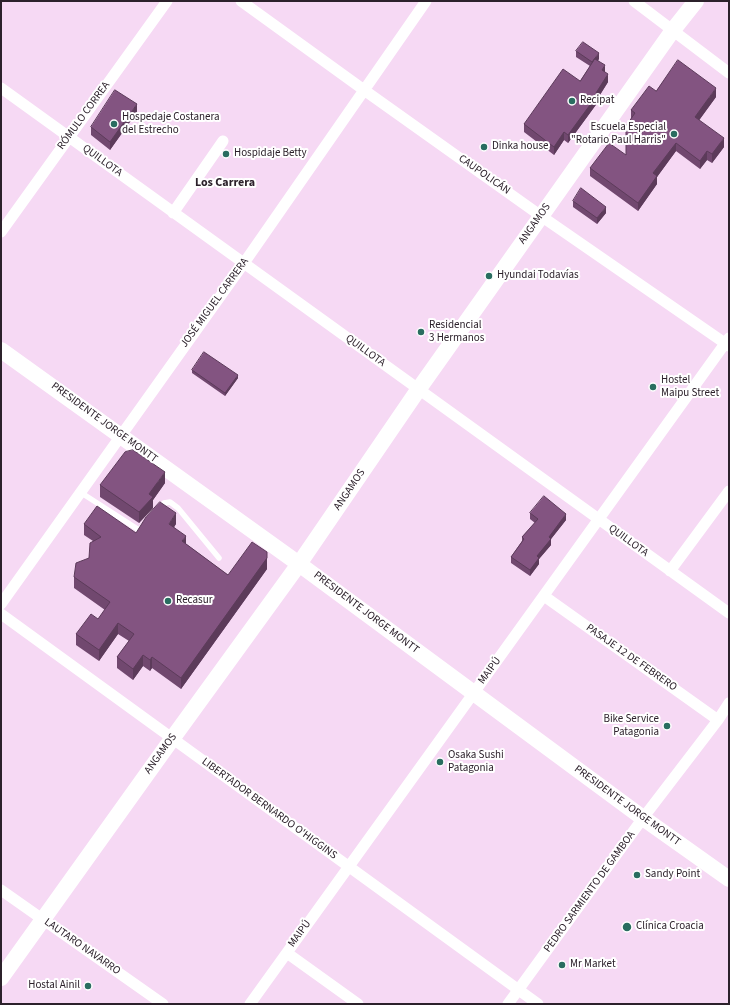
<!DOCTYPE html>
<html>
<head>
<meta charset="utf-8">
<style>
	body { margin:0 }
	#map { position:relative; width:730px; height:1005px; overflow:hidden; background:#f6d9f4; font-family:"Source Sans 3",sans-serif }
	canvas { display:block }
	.frame { position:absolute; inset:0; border:2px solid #2c212b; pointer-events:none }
</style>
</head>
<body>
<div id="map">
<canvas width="730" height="1005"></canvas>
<div class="frame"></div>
</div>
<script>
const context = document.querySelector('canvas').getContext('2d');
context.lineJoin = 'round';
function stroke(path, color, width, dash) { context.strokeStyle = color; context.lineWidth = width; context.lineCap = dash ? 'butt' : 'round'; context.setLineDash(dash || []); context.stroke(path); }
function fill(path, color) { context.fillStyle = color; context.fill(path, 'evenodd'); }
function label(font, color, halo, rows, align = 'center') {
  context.font = font + ' "Source Sans 3",sans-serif'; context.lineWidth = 4; context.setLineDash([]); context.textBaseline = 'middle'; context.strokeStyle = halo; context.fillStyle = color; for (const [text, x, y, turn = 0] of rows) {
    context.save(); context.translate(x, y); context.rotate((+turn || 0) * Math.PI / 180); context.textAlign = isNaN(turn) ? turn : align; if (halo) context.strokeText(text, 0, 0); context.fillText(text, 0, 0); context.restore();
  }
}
stroke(new Path2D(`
	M80,492L139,530L144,525
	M159,508L164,503L170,502L178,508L219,558`), '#fff', 5.5);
stroke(new Path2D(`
	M241,1L364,90L541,216L729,346
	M634,1L729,73
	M1,88L729,613
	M173,213L223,141
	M1,232L167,1
	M670,571L729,491
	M544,596L718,720
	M1,604L244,263L426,1
	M1,614L538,1004
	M1,890L163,1004
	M287,953L358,1004
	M250,1004L729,338
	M508,1004L643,818L718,720L729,703`), '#fff', 11);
stroke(new Path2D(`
	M1,350L299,564L643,818L729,879
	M1,978L172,739L299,564L418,390L673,30L696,1`), '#fff', 16);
fill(new Path2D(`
	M576,51L599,59L598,60L605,72L608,82L598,98V102L568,143L564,140L554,155L524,132V124L580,81L590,66L576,57Z
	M716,97L699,120L724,147L712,163L707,160L700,169L676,151L657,177V184L638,211L590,176V168L626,155L631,119V110Z
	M137,112L110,150L91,135V127Z
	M573,201L606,213L597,224L573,207Z
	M192,370L238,378L225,396L192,373Z
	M165,483L153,500V508L139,523L100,497V485Z
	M530,513L566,520L551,539V545L539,559V564L530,576L511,563V557L522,541V537L535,523L530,519Z
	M84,524L136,533L176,524L174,527L186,544L228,575L267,563V569L181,689L152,668L150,671L143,666L133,680L117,668V657L129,641L118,634L99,661L76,645V634L98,619L105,610L74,588V577L89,558L93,541L84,535Z`), '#71486f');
fill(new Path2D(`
	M599,53V59L592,68V62Z
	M605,65V73L602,70Z
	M608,74V82L598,98V102L568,143V135Z
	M716,88V97L695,126V117Z
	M137,104V112L110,150V142Z
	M564,132V140L554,155V147Z
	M724,138V147L712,163V154Z
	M676,143V151L657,177V184L638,211V203L653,173Z
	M707,151V160L700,169V161Z
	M606,207V213L597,224V218Z
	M238,375V378L225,396V393Z
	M165,472V483L153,500V508L139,523V512L149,494Z
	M176,513V524L169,535V524Z
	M566,514V520L551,539V545L539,559V564L530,576V570L537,556L549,537Z
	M186,536V547L182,541Z
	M267,552V569L181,689V678Z
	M118,623V634L99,661V650Z
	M143,655V666L133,680V669Z
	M152,657V668L150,671V660Z`), '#5c3b5a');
const building = new Path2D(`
	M583,42L599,53L592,62L576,51Z
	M595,59L605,65L602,70L608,74L596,93L598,94L568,135L564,132L554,147L524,124L563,69L580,81Z
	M678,60L716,88L695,117L724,138L712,154L707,151L700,161L676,143L653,173L657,176L638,203L590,168L609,143L626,155V126L635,113L631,110L649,86L656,91Z
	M115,90L137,104L110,142L91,127Z
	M581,188L606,207L597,218L573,201Z
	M204,352L238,375L225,393L192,370Z
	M133,450L165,472L149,494L153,497L139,512L100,485L125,452Z
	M544,496L566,514L549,537L551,539L537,556L539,558L530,570L511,557L524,539L522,537L538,519L530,513Z
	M160,502L176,513L169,524L186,536L182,541L228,575L252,542L267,552V558L181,678L152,657L150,660L143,655L133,669L117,657L134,634L118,623L99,650L76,634L91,614L98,619L110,602L74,577L76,563L89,558L90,543L101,537L84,524L97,506L136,533L146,517Z`);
fill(building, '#835481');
stroke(building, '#5c3b5a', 1);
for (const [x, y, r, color] of [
	[572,101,4,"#296d60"],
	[114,124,4,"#296d60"],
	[674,134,4,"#296d60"],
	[484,147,4,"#296d60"],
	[226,154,4,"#296d60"],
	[489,276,4,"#296d60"],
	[421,332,4,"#296d60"],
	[653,387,4,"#296d60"],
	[168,601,4,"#296d60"],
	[667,726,4,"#296d60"],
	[440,762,4,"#296d60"],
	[637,875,4,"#296d60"],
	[627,927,5,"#296d60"],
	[562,965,4,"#296d60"],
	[88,986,4,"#296d60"]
]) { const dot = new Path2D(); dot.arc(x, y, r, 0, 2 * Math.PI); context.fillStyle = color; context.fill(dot); stroke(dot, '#fff', 1.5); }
label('11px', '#2c212b', '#fff', [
	["Recipat",580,101],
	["Hospedaje Costanera",122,118],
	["del Estrecho",122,131],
	["Escuela Especial",666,128,"right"],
	["\"Rotario Paul Harris\"",666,141,"right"],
	["Dinka house",492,147],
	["Hospidaje Betty",234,154],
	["Hyundai Todavías",497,276],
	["Residencial",429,326],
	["3 Hermanos",429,339],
	["Hostel",661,381],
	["Maipu Street",661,394],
	["Recasur",176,601],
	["Bike Service",659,720,"right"],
	["Patagonia",659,733,"right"],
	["Osaka Sushi",448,756],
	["Patagonia",448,769],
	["Sandy Point",645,875],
	["Clínica Croacia",636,927],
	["Mr Market",570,965],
	["Hostal Ainil",80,986,"right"]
], 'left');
label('11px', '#2c212b', '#fff', [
	["RÓMULO CORREA",84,116,-54],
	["QUILLOTA",102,161,36],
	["CAUPOLICÁN",484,175,35],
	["ANGAMOS",535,224,-55],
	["JOSÉ MIGUEL CARRERA",215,303,-54],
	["QUILLOTA",365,351,36],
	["PRESIDENTE JORGE MONTT",104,423,36],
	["ANGAMOS",350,490,-56],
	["QUILLOTA",628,541,36],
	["PRESIDENTE JORGE MONTT",366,613,37],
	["PASAJE 12 DE FEBRERO",631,658,35],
	["MAIPÚ",490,671,-54],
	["ANGAMOS",161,754,-54],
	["PRESIDENTE JORGE MONTT",627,806,36],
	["LIBERTADOR BERNARDO O'HIGGINS",269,809,36],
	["PEDRO SARMIENTO DE GAMBOA",590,892,-54],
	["MAIPÚ",300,934,-54],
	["LAUTARO NAVARRO",82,947,35]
]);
label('bold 12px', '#2c212b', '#fff', [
	["Los Carrera",225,183]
]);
</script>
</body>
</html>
